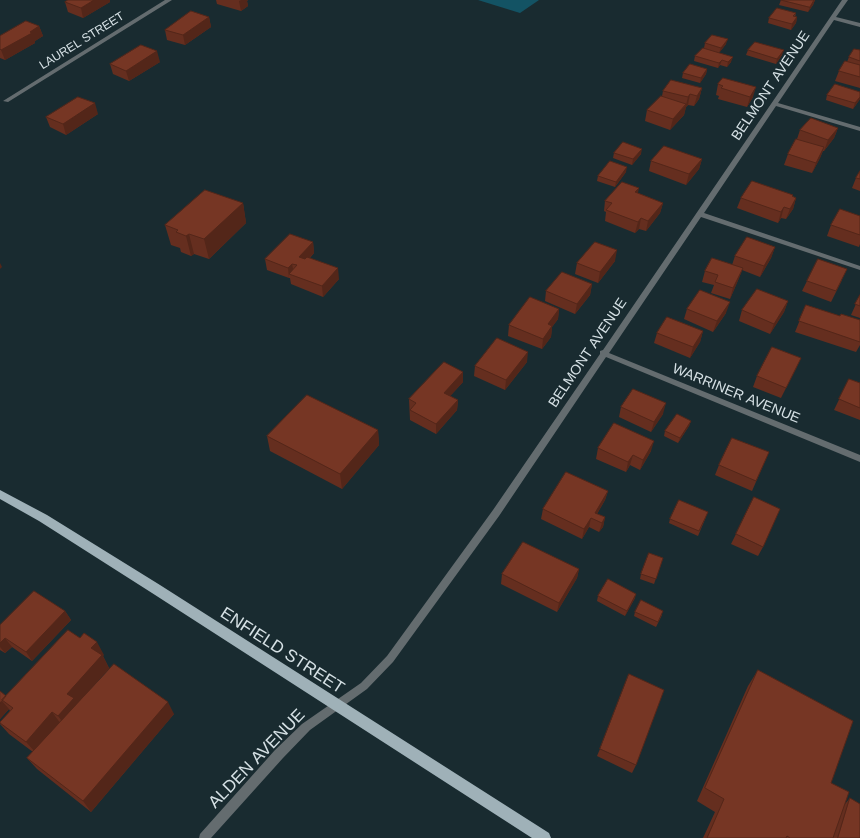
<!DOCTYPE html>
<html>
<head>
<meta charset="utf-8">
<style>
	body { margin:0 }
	canvas { display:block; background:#192b30 }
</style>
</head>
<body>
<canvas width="860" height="838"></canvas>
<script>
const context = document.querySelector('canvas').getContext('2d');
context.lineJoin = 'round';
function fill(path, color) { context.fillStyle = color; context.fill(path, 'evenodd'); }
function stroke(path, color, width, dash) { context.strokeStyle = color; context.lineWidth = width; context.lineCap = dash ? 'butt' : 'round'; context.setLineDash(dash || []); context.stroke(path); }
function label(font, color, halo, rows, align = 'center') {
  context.font = font + ' Helvetica,sans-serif'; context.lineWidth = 3; context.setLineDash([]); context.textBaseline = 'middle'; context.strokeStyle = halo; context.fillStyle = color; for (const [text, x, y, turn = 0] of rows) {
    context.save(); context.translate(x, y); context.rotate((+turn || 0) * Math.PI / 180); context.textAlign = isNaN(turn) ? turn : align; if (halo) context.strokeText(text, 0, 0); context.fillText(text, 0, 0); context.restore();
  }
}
fill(new Path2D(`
	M478,0H539L520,13Z`), '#135364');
fill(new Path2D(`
	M165,0H172L8,102L3,101Z
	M842,0H848L836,17L860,23V27L834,20L778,103L860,127V131L776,106L704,213L860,266V270L701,217L609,353L860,455V462L606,357L499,516L393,662L367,689L310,730L283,758L211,838H199L200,834L275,750L302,724L361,683L387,656L493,510L600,354V351L603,350Z`), '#646c6f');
fill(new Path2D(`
	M0,490L47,515L160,585L549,833L551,838H532L152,593L39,521L0,499Z`), '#9fb1b8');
fill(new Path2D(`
	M216,0H248L247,1L248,6L241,11L217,4Z
	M781,0H815L813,5L808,12L779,5Z
	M65,2H110L83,18L68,12Z
	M796,13L795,17H797L796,23L791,30L768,23L769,18Z
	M209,17L211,27L185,45L167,40L165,30Z
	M39,26L43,36L35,41V43L5,60L0,58V36Z
	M705,43L726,44L719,53L731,62L727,67L720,65L718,68L694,61L695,56L704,48Z
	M748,50L782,55L776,64L746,55Z
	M860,50V88L835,81L839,71L847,62L849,57Z
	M160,62L129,81L113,74L110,64Z
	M707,69L706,74L700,83L682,78L683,73Z
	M723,78L753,97L747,107L718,99L719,96L716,95L718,84Z
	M702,88L699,99L694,106L688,105L686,107L684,115L670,130L645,121L647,110L662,96L663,91Z
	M860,92V99L853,109L826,100L827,95Z
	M98,114L66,135L50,127L46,117Z
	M838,128L834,138L824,151H823L820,158L812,173L784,165L788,154L797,139L800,130Z
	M614,153L641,154L632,165L613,158Z
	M702,159L699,169L686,185L649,171L651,161Z
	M860,171V191L852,188L856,178Z
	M626,172L615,187L597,181L598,176Z
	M638,193L663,203L660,213L646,231L639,229L635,233L605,221L606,212L604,211L605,201Z
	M792,197L796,198L793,209L786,219L781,218L778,223L737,208L741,198Z
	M243,203L246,223L209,259L194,254L191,256L181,252L180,248L171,245L165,225Z
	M860,216V244L859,247L827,236L831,225Z
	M313,242L314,253L310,258L339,279L323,297L291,284L290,278H289L267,270L265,259Z
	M775,247L771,258L760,277L742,270L739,278L730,299L711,293L714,285L702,282L705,271L732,265L735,256Z
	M615,261L598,283L575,274L577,263Z
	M842,280L831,302L802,291L807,281Z
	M592,284L590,295L575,314L545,301L546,291Z
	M860,295V318L851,315Z
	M788,301L784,312L770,334L739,321L742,310Z
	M806,305L840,316L860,320V345L856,352L795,332Z
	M559,309L558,319L552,327L551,337L542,349L508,336L509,325Z
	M687,309L726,313L713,332L684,319Z
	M703,331L700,342L690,358L654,343L657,333Z
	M801,358L781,398L753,387L757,376Z
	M527,362L505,390L474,376L475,366Z
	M463,372V382L450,396L458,400L457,410L436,434L410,420L409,399Z
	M849,379L860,383V420L834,410Z
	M621,407L663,414L651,432L619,417Z
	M691,421L689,426L678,443L664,436L665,431Z
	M378,430L379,445L342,489L270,451L267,436Z
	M598,448L651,451L640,470L630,465L626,472L596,459Z
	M769,452L752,491L715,475L719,465Z
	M608,491L605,500L597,514L605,517L603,527L599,532L589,527L582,539L541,519L543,509Z
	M706,517L698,536L669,523L670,519Z
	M736,534L763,547L758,556L731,544Z
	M663,558L654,584L640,579L641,574Z
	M579,569L577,578L557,612L501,584L502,574Z
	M598,596L635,598L625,616L597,601Z
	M65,611L71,620L32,661L12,647L5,653L0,650V625Z
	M635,612L662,615L656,627L634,616Z
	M104,655L103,656L109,668L83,698L174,714L91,812L37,769L27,758L33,752L9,734L0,724L10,711L9,709L0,719V691L6,696Z
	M758,670L845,804L850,798L860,838H703L715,812L697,801L748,686Z
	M600,749L636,765L632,773L597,756Z`), '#652e1f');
fill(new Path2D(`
	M94,0H110V2L83,18L81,8Z
	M241,0H248L247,1L248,6L241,11L239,1Z
	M815,0L813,5L808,12L810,7Z
	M209,17L211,27L185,45L183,35Z
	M797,17L796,23L791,30L792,24Z
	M39,26L43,36L35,41V43L5,60L1,50L30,32Z
	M728,39L726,44L719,53L721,48Z
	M784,50L782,55L776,64L777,59Z
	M157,51L160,62L129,81L126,71Z
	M733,57L731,62L727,67L728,62Z
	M722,60L720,65L718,68L719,63Z
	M707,69L706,74L700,83L701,78Z
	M756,87L753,97L747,107L750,97Z
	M702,88L699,99L694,106L697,96Z
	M690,94L688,105L686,107L684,115L670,130L673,119L686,105L688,97Z
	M860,97V99L853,109L855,103Z
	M95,103L98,114L66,135L63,124Z
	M838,128L834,138L824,151L828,140Z
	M824,147L820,158L812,173L816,163Z
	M642,149L641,154L632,165L633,159Z
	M702,159L699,169L686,185L689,174Z
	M627,167L626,172L615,187L616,182Z
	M639,188L637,198L635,192Z
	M796,198L793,209L786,219L790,209Z
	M243,203L246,223L209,259L204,239Z
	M663,203L660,213L646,231L648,221Z
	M784,207L781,218L778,223L781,212Z
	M641,218L639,229L635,233L638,222Z
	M189,234L194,254L191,256L186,236Z
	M313,242L314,253L301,267L299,257Z
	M775,247L771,258L760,277L764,266Z
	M617,250L615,261L598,283L600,272Z
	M0,263L2,267L0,269Z
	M292,264L294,274H289V278L288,268Z
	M338,268L339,279L323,297L322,286Z
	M743,268L739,278L730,299L733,288Z
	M592,284L590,295L575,314L577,304Z
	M788,301L784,312L770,334L774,324Z
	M730,302L726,313L713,332L717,321Z
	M559,309L558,319L552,327L551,337L542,349L543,339L548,324Z
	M703,331L700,342L690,358L693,347Z
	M528,352L527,362L505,390L506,380Z
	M801,358L796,369L781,398Z
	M463,372V382L444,403V393Z
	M458,400L457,410L436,434V424Z
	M666,403L663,414L651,432L654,422Z
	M691,421L689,426L678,443L680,438Z
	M378,430L379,445L342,489L340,474Z
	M654,441L651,451L640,470L643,460Z
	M633,455L630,465L626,472L628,462Z
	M608,491L605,500L594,519L595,513Z
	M605,517L603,527L599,532L602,523Z
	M591,518L589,527L582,539L584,529Z
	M579,569L577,578L557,612L559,603Z
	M636,594L635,598L625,616L627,611Z
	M65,611L71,620L32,661L26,652Z
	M5,638L12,647L5,653L0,647V643Z
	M97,642L104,655L103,656L109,668L78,704L67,728L58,716L67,694L91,648Z
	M2,701L9,709L0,719V703Z
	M168,702L174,714L91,812L83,801Z
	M52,712L61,724L36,753L26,742Z`), '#532619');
const building = new Path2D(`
	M68,0H94L81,8L65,2Z
	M781,0H814L810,7Z
	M777,8L796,13L793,16L797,17L792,24L769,18Z
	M191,11L209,17L183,35L165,30Z
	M26,21L39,26L30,32L32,33L1,50L0,49V36Z
	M712,35L728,39L721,48L705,43Z
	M755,42L784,50L777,59L748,50Z
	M141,45L157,51L126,71L110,64Z
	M703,48L733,57L728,62L722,60L719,63L695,56Z
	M854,49L860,50V61L849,57Z
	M845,61L860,65V77L839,71Z
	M690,64L707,69L701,78L683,73Z
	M723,78L756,87L750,97L721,88L723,86L718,84Z
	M671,80L702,88L697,96L690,94L688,97L663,91Z
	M835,84L860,92V97L855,103L827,95Z
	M661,96L686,104L673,119L647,110Z
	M78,97L95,103L63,124L46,117Z
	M811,118L838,128L828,140L800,130Z
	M796,139L824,147L816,163L788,154Z
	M623,142L642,149L633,159L614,153Z
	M664,146L702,159L689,174L651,161Z
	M610,161L627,167L616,182L598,176Z
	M860,171V179L856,178Z
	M752,181L793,195L792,196L796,198L790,209L784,207L781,212L741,198Z
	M622,182L639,188L635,192L663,203L648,221L641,218L638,222L606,210L612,203L605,201Z
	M205,190L243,203L204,239L189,234L186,236L176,232L178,230L165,225Z
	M840,209L860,216V235L831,225Z
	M290,234L313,242L299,257L305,259L307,257L338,268L322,286L289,274L297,265L292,264L288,268L265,259Z
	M747,237L775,247L764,266L735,256Z
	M595,242L617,250L600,272L577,263Z
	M712,258L743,268L733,288L715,282L718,275L705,271Z
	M818,259L847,269L836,291L807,281Z
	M562,272L592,284L577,304L546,291Z
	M757,289L788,301L774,324L742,310Z
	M700,290L730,302L717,321L687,309Z
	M860,295V306L855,304Z
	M530,297L559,309L548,324L552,326L543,339L509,325Z
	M806,305L840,316L841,314L860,320V342L799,321Z
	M667,317L703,331L693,347L657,333Z
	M497,338L528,352L506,380L475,366Z
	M772,347L801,358L786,388L757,376Z
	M444,362L463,372L444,393L458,400L436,424L410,410L416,403L409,399Z
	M849,379L860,383V408L839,399Z
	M633,389L666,403L654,422L621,407Z
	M307,395L378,430L340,474L267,436Z
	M677,414L691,421L680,438L665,431Z
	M614,423L654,441L643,460L633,455L628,462L598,448Z
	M732,438L769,452L756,481L719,465Z
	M566,472L608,491L595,513L605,517L602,523L591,518L584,529L543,509Z
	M754,497L780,509L763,547L736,534Z
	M679,500L708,512L699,531L670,519Z
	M523,542L579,569L559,603L502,574Z
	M649,553L663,558L656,579L641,574Z
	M608,579L636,594L627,611L598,596Z
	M34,591L65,611L26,652L5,638L0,643V625Z
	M641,600L663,611L658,622L635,612Z
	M68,630L80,638L84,633L97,642L91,648L102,655L67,694L74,698L58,716L52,712L26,742L0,723V722L13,708L2,700Z
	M114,664L168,702L83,801L27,758Z
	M758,670L853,721L831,783L849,792L833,838H790L787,836L786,838H707L724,799L705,788Z
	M629,674L664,690L636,765L600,749Z
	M0,691L6,696L0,703Z
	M850,798L860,804V838H838Z`);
fill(building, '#763624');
stroke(building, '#532619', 1);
label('12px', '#d6e1e5', '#192b30', [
	["LAUREL STREET",82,41,-32]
]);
label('14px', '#d6e1e5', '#192b30', [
	["BELMONT AVENUE",771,86,-56],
	["BELMONT AVENUE",588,353,-56],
	["WARRINER AVENUE",736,394,22]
]);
label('17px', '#d6e1e5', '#192b30', [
	["ENFIELD STREET",282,651,33],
	["ALDEN AVENUE",257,759,-46]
]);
</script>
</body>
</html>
